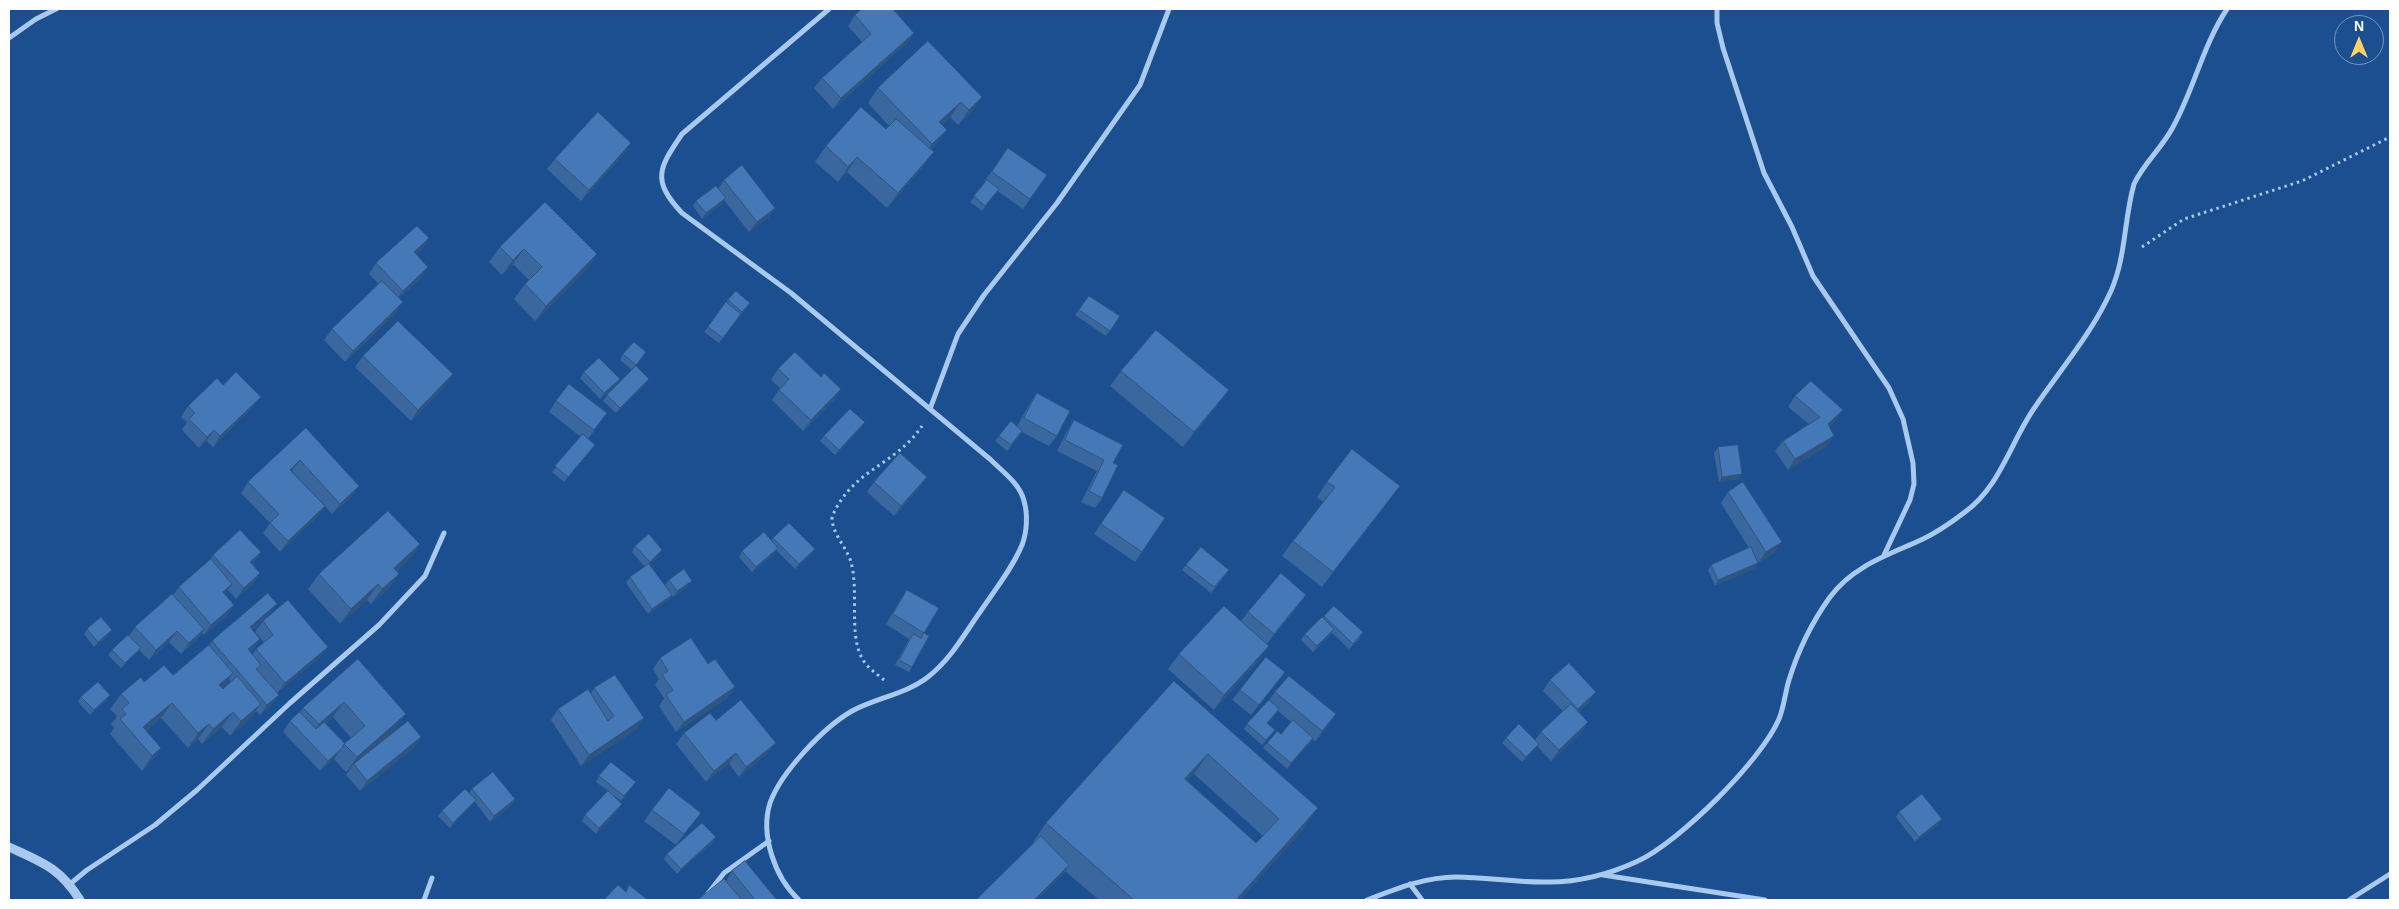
<!DOCTYPE html>
<html>
<head>
<meta charset="utf-8">
<style>
	body { margin:0 }
	#map { position:relative; width:2399px; height:909px; overflow:hidden; background:#1b4f8f; font-family:Helvetica,sans-serif }
	canvas { display:block }
	.frame { position:absolute; inset:0; border:10px solid #fff; pointer-events:none }
	.north { position:absolute; left:2334px; top:15px; width:50px; height:50px; box-sizing:border-box; background:#1b4f8f; border:1px solid #7695bc; border-radius:50%; rotate:0deg; font-size:14px; font-weight:700; line-height:20px; text-align:center; color:#fff }
	.north::after { content:''; display:block; margin:auto; width:18px; height:22px; background:#ffd166; clip-path:polygon(50% 0,100% 100%,50% 72%,0 100%) }
</style>
</head>
<body>
<div id="map">
<canvas width="2399" height="909"></canvas>
<div class="frame"></div>
<div class="north">N</div>
</div>
<script>
const context = document.querySelector('canvas').getContext('2d');
context.lineJoin = 'round';
function stroke(path, color, width, dash) { context.strokeStyle = color; context.lineWidth = width; context.lineCap = dash ? 'butt' : 'round'; context.setLineDash(dash || []); context.stroke(path); }
function fill(path, color) { context.fillStyle = color; context.fill(path, 'evenodd'); }
stroke(new Path2D(`
	M2142,247L2184,219L2302,181L2390,137
	M884,680C877,674 866,667 862,658C848,633 860,588 850,559C844,544 832,533 832,517C852,469 895,466 922,426`), '#a9c9ee', 3, [2.5, 4]);
stroke(new Path2D(`
	M1717,9V23L1723,48L1764,173L1792,227L1813,276L1889,388L1903,419L1913,463L1914,484L1910,500L1884,555
	M9,38L36,19L56,9
	M930,409L958,334L984,295L1057,203L1140,85L1169,9
	M1603,875L1765,900
	M70,884L87,870L155,825L197,790L290,703L379,625L425,576L444,533
	M1410,884L1422,900
	M424,900L432,878
	M703,900L724,873L769,841
	M799,900C775,878 760,835 770,803C781,772 824,727 852,711C876,698 906,694 928,677C951,659 963,636 980,612C994,591 1012,569 1022,545C1027,532 1028,514 1024,501C1020,484 1003,472 991,460L791,293L682,213C651,180 659,168 682,134L829,9
	M1367,900C1396,889 1425,877 1456,877C1487,877 1518,883 1549,882C1580,882 1610,874 1638,861C1679,842 1761,761 1779,719C1784,707 1785,693 1789,680C1798,651 1812,622 1830,597C1853,566 1888,555 1921,540C1936,533 1952,522 1965,512C2000,487 2011,441 2035,407C2061,369 2092,333 2111,291C2126,257 2124,219 2134,184C2144,163 2162,148 2173,127C2194,89 2203,45 2227,9
	M2349,900L2390,874`), '#a9c9ee', 5);
stroke(new Path2D(`
	M9,847C42,862 60,868 80,900`), '#a9c9ee', 9);
fill(new Path2D(`
	M855,15L914,33L907,43L833,109L814,88L822,78L862,42L848,26Z
	M928,41L971,113L958,125L950,117L942,125L936,145L931,150L923,167L887,208L847,172L838,182L815,162L826,146L886,129L889,126L868,103L878,88Z
	M1008,148L1047,175L1023,209L997,191L982,211L970,202L985,183L984,182Z
	M624,154L581,201L547,169L555,159Z
	M724,180L775,208L768,218L749,232L724,200L722,204L702,219L693,206L696,201L718,189Z
	M429,238L422,249L416,254L421,278L399,298L396,313L345,362L324,340L332,329L379,284L369,274L376,263Z
	M500,247L597,254L587,269L535,321L514,299L525,284L529,280L513,264L502,275L489,262Z
	M1089,296L1120,316L1106,336L1075,315Z
	M728,300L750,303L719,343L704,332Z
	M623,354L642,358L632,370L620,360Z
	M363,356L446,385L411,421L355,367Z
	M778,369L821,377L841,389L834,400L803,431L772,400L780,388L771,380Z
	M1121,371L1218,405L1183,447L1110,386Z
	M584,372L616,385L600,399L580,378Z
	M223,385L253,407L213,447L207,441L199,448L182,430L187,422L181,417L188,406Z
	M645,385L616,413L603,401L607,395Z
	M1037,393L1057,436L1049,446L1022,432L1007,451L995,441L999,436L1017,426L1030,403Z
	M1795,396L1835,421L1829,427L1827,446L1788,470L1775,451L1783,441L1809,424L1788,407Z
	M556,401L599,424L588,439L591,450L564,482L552,472L581,437L549,412Z
	M1074,420L1113,463L1102,498L1095,508L1081,502L1097,471L1057,451L1067,431Z
	M306,428L352,496L332,514L325,506L317,517L280,552L263,533L270,523L241,493L248,482ZM292,471L323,504L292,472Z
	M861,428L835,455L820,441L824,436Z
	M1718,447L1742,474L1738,479L1719,482L1714,453Z
	M874,482L920,487L894,516L867,492Z
	M1327,482L1389,501L1322,587L1282,556L1293,541L1323,502L1317,497Z
	M1124,490L1165,518L1135,562L1094,534Z
	M1728,492L1774,553L1758,563V561L1755,568L1715,586L1708,570L1711,565L1749,548L1721,503Z
	M773,538L811,555L795,569L776,550L774,554L752,572L739,557L742,551L771,541Z
	M420,544L409,560L397,571L399,574L388,589L371,604L367,600L340,624L308,589L319,574Z
	M635,546L659,556L649,564L672,595L668,601L648,614L626,583L630,577L645,567L632,552Z
	M261,552L252,564L260,573L253,584L236,599L228,590L225,594L227,616L204,635L202,633L197,640L181,654L169,642L149,660L139,650L121,668L108,655L112,650L129,636L135,627L173,595L179,587L210,560L213,555Z
	M1186,565L1229,570L1211,593L1182,570Z
	M669,580L688,586L673,597L665,585Z
	M907,590L924,633L912,667L909,672L895,665L909,639L886,624L900,600Z
	M1299,605L1267,644L1258,661L1214,710L1168,669L1179,654L1241,621L1248,612Z
	M1334,606L1360,638L1349,649L1332,633L1313,652L1301,640L1305,634L1323,618Z
	M269,614L252,630L260,639L253,650L250,652L252,655L256,649L264,642L255,632L263,621L328,647L320,657L277,693L279,695L271,705L260,715L256,711L250,719L230,736L222,727L202,744L198,739L188,748L161,718L146,731L161,748L150,763L142,771L110,734L114,728L111,724L117,716L110,709L121,694L144,682L173,675L209,645L212,641ZM229,679L231,682L223,689L222,688Z
	M87,629L108,636L94,647L84,634Z
	M660,658L708,664L735,687L727,698L676,732L659,706L664,698L655,685L659,679L653,669Z
	M358,659L395,729L371,751L421,737L414,748L360,791L346,775L352,767L346,772L334,759L320,771L283,732L290,721L300,712L303,708ZM333,717L351,738L345,743L326,724Z
	M1285,672L1251,715L1232,700L1240,690Z
	M1550,680L1589,702L1579,712L1588,722L1581,733L1551,761L1537,746L1522,762L1502,743L1506,738L1535,740L1541,732L1563,711L1543,691Z
	M1174,681L1305,827L1240,900H1099L1065,871L1062,876L1033,842L1046,823ZM1194,774L1263,836L1256,843L1187,781Z
	M594,688L637,729L581,766L551,720L558,709L591,693Z
	M1275,692L1329,725L1315,742L1313,739L1287,769L1263,748L1267,743L1281,734L1291,722L1278,711L1268,723L1271,735L1262,745L1244,729L1247,724L1269,700Z
	M110,695L107,700L90,715L78,702L81,697Z
	M684,733L768,753L739,777L729,764L706,782L676,744Z
	M599,776L632,787L621,801L613,795L619,809L596,834L582,821L585,815L608,791L596,782Z
	M472,789L515,799L512,805L490,822L475,802L450,828L438,816L442,811L469,793Z
	M652,810L701,813L676,845L644,821Z
	M1899,812L1938,825L1915,842L1896,817Z
	M712,843L677,874L664,859L667,854Z
	M732,871L777,900H698L726,881Z`), '#3a679d');
fill(new Path2D(`
	M914,33L907,43L833,109L841,98Z
	M982,97L971,113L958,125L969,110Z
	M961,102L950,117L928,137L939,122Z
	M947,130L936,145L921,160L932,144Z
	M631,143L624,154L581,201L589,190Z
	M934,152L923,167L887,208L898,193Z
	M857,157L847,172L838,182L848,167Z
	M726,198L722,204L702,219L706,213Z
	M775,208L768,218L749,232L757,222Z
	M429,238L422,249L407,263L414,252Z
	M524,249L513,264L502,275L513,260Z
	M597,254L587,269L535,321L546,306Z
	M428,267L421,278L395,301L403,291Z
	M403,302L396,313L345,362L353,351Z
	M453,374L446,385L411,421L418,410Z
	M620,379L616,385L600,399L604,393Z
	M649,379L645,385L616,413L620,408Z
	M841,389L834,400L803,431L811,420Z
	M1229,390L1218,405L1183,447L1194,432Z
	M261,397L253,407L213,447L220,436Z
	M1843,410L1835,421L1821,435L1828,424Z
	M865,422L861,428L835,455L839,450Z
	M214,430L207,441L199,448L207,437Z
	M1834,436L1827,446L1788,470L1795,459Z
	M300,460L292,471L283,480L290,470Z
	M1742,474L1738,479L1719,482L1722,477Z
	M927,477L920,487L894,516L901,506Z
	M359,486L352,496L332,514L340,504Z
	M1400,486L1389,501L1322,587L1333,572Z
	M325,506L317,517L280,552L288,541Z
	M1782,542L1774,553L1758,563L1766,552Z
	M420,544L409,560L383,583L394,568Z
	M778,548L774,554L752,572L756,567Z
	M815,549L811,555L795,569L799,564Z
	M662,550L659,556L646,567L650,562Z
	M261,552L253,563L242,572L250,562Z
	M1758,563L1755,568L1715,586L1718,580Z
	M260,573L253,584L236,599L244,588Z
	M399,574L388,589L371,604L382,589Z
	M692,581L688,586L673,597L677,591Z
	M232,584L225,594L215,603L223,592Z
	M378,584L367,600L340,624L351,609Z
	M672,595L668,601L648,614L652,609Z
	M1306,595L1299,605L1266,645L1274,634Z
	M277,604L269,614L242,638L250,627Z
	M234,605L227,616L204,635L211,625Z
	M204,629L197,640L181,654L189,643Z
	M1334,629L1330,634L1313,652L1317,646Z
	M112,630L108,636L94,647L98,642Z
	M177,631L169,642L149,660L156,650Z
	M260,639L253,650L240,660L248,649Z
	M1269,646L1258,661L1214,710L1224,695Z
	M328,647L320,657L277,693L285,683Z
	M141,648L137,653L121,668L125,663Z
	M1285,672L1278,682L1251,715L1259,705Z
	M233,673L223,688L219,685Z
	M735,687L727,698L676,732L684,722Z
	M1596,692L1589,702L1571,720L1578,709Z
	M110,695L107,700L90,715L94,710Z
	M279,695L271,705L260,715L267,705Z
	M344,702L333,717L308,739L319,724Z
	M172,703L161,718L137,738L143,727Z
	M261,704L250,719L230,736L241,721Z
	M233,712L222,727L202,744L213,729Z
	M406,714L395,729L354,765V764L346,772L357,757Z
	M1336,714L1329,725L1315,742L1322,731Z
	M644,718L637,729L581,766L589,755Z
	M1588,722L1581,733L1551,761L1559,750Z
	M209,724L198,739L188,748L198,733Z
	M421,737L414,748L360,791L367,781Z
	M1313,738L1310,744L1287,769L1291,763Z
	M776,743L768,753L739,777L746,767Z
	M1539,744L1535,749L1522,762L1526,757Z
	M161,748L150,763L142,771L152,756Z
	M341,749L334,759L320,771L328,761Z
	M736,753L729,764L706,782L714,771Z
	M1208,754L1194,774L1172,798L1185,779Z
	M515,799L512,805L490,822L494,816Z
	M476,800L473,805L450,828L453,823Z
	M622,804L619,809L596,834L599,828Z
	M1318,808L1305,827L1240,900H1236Z
	M1942,819L1938,825L1915,842L1919,837Z
	M716,837L712,843L677,874L681,869Z
	M1069,865L1062,876L1037,900H1034Z`), '#305480');
const building = new Path2D(`
	M862,9H893L914,33L841,98L822,78L871,34L855,15Z
	M928,41L982,97L969,110L961,102L939,122L947,130L932,144L878,88Z
	M861,107L886,129L896,119L934,152L898,193L857,157L848,167L826,146Z
	M598,112L631,143L589,190L555,159Z
	M1008,148L1047,175L1030,199L992,172Z
	M742,165L775,208L757,222L724,180Z
	M987,180L999,189L985,206L974,196Z
	M716,186L726,198L706,213L696,201Z
	M545,202L597,254L546,306L525,284L542,267L524,249L513,260L500,247Z
	M417,226L429,238L414,252L428,267L403,291L376,263Z
	M382,281L403,302L353,351L332,329Z
	M736,291L750,303L742,312L728,300Z
	M1089,296L1120,316L1110,331L1079,310Z
	M726,302L741,314L723,338L708,327Z
	M398,321L453,374L418,410L363,356Z
	M1156,330L1229,390L1194,432L1121,371Z
	M634,342L646,352L636,365L623,354Z
	M795,352L821,377L824,373L841,389L811,420L779,390L789,379L778,369Z
	M599,358L620,379L604,393L584,372Z
	M636,366L649,379L620,408L607,395Z
	M236,372L261,397L220,436L214,430L207,437L189,419L195,413L188,406L217,378L223,385Z
	M1811,381L1843,410L1828,424L1834,436L1795,459L1783,441L1820,417L1795,396Z
	M569,384L607,413L594,430L556,401Z
	M1037,393L1070,411L1057,436L1024,418Z
	M850,409L865,422L839,450L824,436Z
	M1074,420L1123,445L1113,463L1118,465L1102,498L1089,491L1104,460L1065,440Z
	M1011,421L1022,431L1011,445L999,436Z
	M306,428L359,486L340,504L300,460L290,470L325,506L288,541L270,523L279,514L248,482Z
	M583,434L595,445L568,477L555,466Z
	M1738,445L1742,474L1722,477L1718,447Z
	M1352,449L1400,486L1333,572L1293,541L1335,487L1327,482Z
	M900,453L927,477L901,506L874,482Z
	M1743,482L1782,542L1766,552L1728,492Z
	M1124,490L1165,518L1142,552L1101,524Z
	M388,511L420,544L394,568L399,574L382,589L378,584L351,609L319,574Z
	M789,523L815,549L799,564L773,538Z
	M240,530L261,552L250,562L260,573L244,588L213,555Z
	M764,532L778,548L756,567L742,551Z
	M649,534L662,550L650,562L635,546Z
	M1201,547L1229,570L1214,587L1186,565Z
	M1751,547L1758,563L1718,580L1711,565Z
	M211,559L232,584L223,592L234,605L211,625L179,587Z
	M649,564L672,595L652,609L630,577Z
	M684,569L692,581L677,591L669,580Z
	M1281,573L1306,595L1274,634L1248,612Z
	M907,590L939,608L924,633L893,614Z
	M268,593L277,604L250,627L260,639L248,649L261,665L256,669L279,695L267,705L212,641Z
	M172,594L204,629L189,643L177,631L156,650L135,627Z
	M288,600L328,647L285,683L256,649L273,635L263,621Z
	M1224,606L1269,646L1224,695L1179,654Z
	M1334,606L1363,632L1353,644L1324,616Z
	M101,617L112,630L98,642L87,629Z
	M1322,617L1334,629L1317,646L1305,634Z
	M924,633L929,636L912,667L899,660L913,634L921,638Z
	M128,635L141,648L125,663L112,650Z
	M691,638L708,664L715,659L735,687L684,722L666,695L673,690L662,675L668,671L660,658Z
	M209,645L233,673L219,685L223,689L237,676L261,704L241,721L233,712L213,729L209,724L198,733L172,703L143,727L161,748L152,756L120,719L126,714L122,709L129,703L121,694L141,677L144,682L164,665L173,675Z
	M1266,657L1285,672L1259,705L1240,690Z
	M358,659L406,714L357,757L344,744L365,726L344,702L319,724L303,708Z
	M1569,663L1596,692L1578,709L1550,680Z
	M615,675L644,718L589,755L558,709L588,689L608,721L614,716L594,688Z
	M1289,676L1336,714L1322,731L1275,692Z
	M1174,681L1318,808L1236,900H1134L1046,823ZM1208,754L1279,819L1256,843L1185,779Z
	M98,682L110,695L94,710L81,697Z
	M741,700L776,743L746,767L736,753L714,771L684,733L710,713L716,720Z
	M1269,700L1279,709L1267,723L1275,730L1266,740L1247,724Z
	M1571,704L1588,722L1559,750L1541,732Z
	M300,712L316,729L324,722L345,744H344L341,749L328,761L290,721Z
	M1293,720L1313,738L1291,763L1267,743L1277,731L1281,734Z
	M408,721L421,737L367,781L354,764Z
	M1519,724L1539,744L1526,757L1506,738Z
	M611,762L636,782L624,796L599,776Z
	M493,772L515,799L494,816L472,789Z
	M669,788L701,813L684,834L652,810Z
	M465,789L476,800L453,823L442,811Z
	M608,791L622,804L599,828L585,815Z
	M1922,794L1942,819L1919,837L1899,812Z
	M702,823L716,837L681,869L667,854Z
	M1041,836L1069,865L1034,900H976Z
	M745,861L777,900H755L732,871Z
	M724,879L742,900H698Z
	M618,885L626,892L629,885L648,900H604Z`);
fill(building, '#4478b7');
stroke(building, '#305480', 1);
</script>
</body>
</html>
